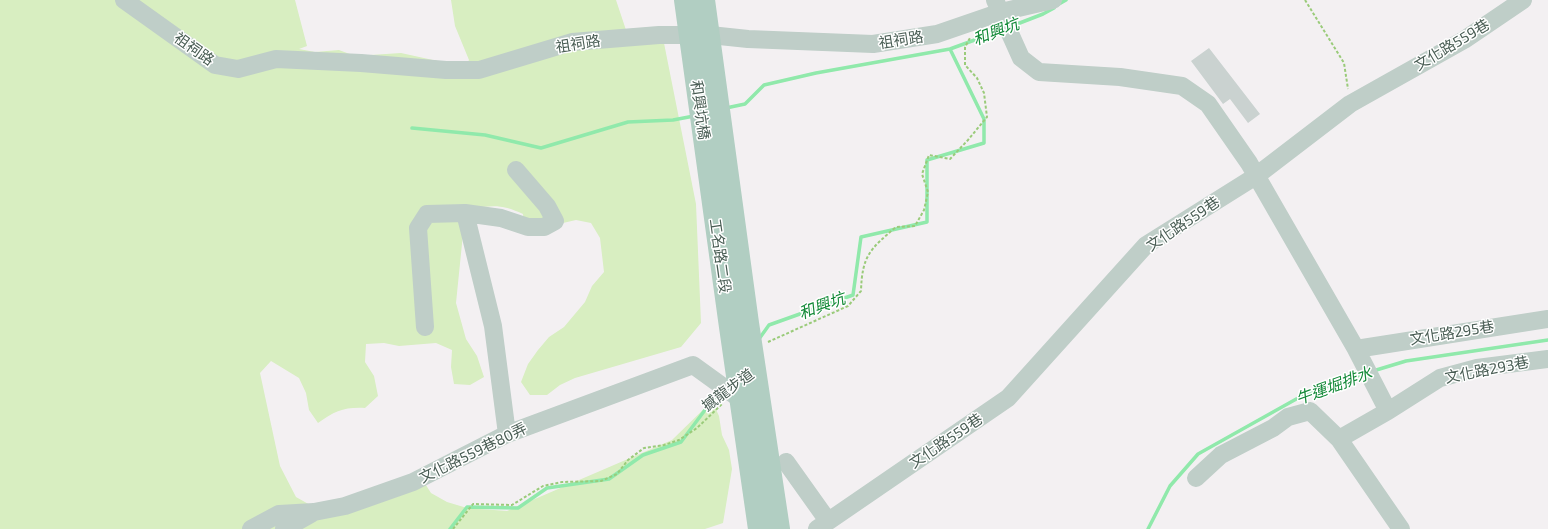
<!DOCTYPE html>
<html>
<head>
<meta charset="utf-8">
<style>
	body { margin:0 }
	canvas { display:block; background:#f3f0f2 }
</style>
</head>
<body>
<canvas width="1548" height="529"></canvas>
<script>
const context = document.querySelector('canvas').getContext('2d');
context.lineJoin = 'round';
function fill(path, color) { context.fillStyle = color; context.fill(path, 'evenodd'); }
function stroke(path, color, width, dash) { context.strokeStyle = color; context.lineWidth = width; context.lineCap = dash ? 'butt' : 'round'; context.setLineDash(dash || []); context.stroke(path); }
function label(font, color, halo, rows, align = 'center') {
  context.font = font + ' "Exo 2","Noto Sans TC",sans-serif'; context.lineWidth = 3; context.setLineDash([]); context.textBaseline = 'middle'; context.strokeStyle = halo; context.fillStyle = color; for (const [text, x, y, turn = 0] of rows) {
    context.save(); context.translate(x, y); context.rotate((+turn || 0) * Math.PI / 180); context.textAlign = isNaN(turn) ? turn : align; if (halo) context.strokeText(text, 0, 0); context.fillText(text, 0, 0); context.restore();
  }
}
fill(new Path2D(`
	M0,0H295L307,46L299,49L315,52L339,50L355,56L401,53L465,67L469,60L455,26L451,0H616L626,30L661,28L696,204L701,323L681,347L575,378L560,385L547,395H530L521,382L528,364L538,350L549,337L564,327L585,302L592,286L604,272L600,238L591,223L576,220L524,232L523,214C504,205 495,205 475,208L464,224L456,303L466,339L477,356L484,377L470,385L454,384L451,367L452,350L436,343L399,346L384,343L366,344L365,362L374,376L378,396L365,408C344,407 335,411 318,423L309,410L306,393L299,378L271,361L260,373L280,466L296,497L312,506L422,479L431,493L447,502L467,508L507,511L672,440L712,401L719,416L722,435L729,450L732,469L723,523L705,529H0Z`), '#d8eec1');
stroke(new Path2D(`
	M1059,4L1066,0
	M1012,26L1043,14L1054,8
	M726,108L745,104L764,85L816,73L950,49L1002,30
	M412,128L485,135L541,148L628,122L673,120L694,116
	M759,339L769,325L853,295L861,237L927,222V160L984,143V119L950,49
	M1373,371L1406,361L1548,340
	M450,529L467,507L518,508L547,488L609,479L643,455L681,442L720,390
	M1148,529L1170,486L1198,454L1307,393L1363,374`), '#90e9ab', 3.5);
fill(new Path2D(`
	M1209,48L1260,114L1248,123L1230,99L1223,104L1191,61Z`), '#cad2d0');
stroke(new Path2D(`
	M1305,0L1344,63L1348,89
	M768,342L848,306L861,291C862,256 870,249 896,227L915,226L924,210L928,192L922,174L929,155L950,159L968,140L987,117L984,93L977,78L965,65V47L970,38
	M453,529L473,504L512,505L543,486L562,482L601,481L617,474L628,460L644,448L664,445L679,440L697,428L722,404`), '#9acb7a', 2, [3, 2]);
stroke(new Path2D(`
	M124,0L215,65L238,69L276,59L361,63L446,70H479L572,42L659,35H710L748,39L873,44L937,34L1001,12L1053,0
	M995,0L1021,58L1039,72L1120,77L1182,86L1208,104L1249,163L1356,349L1388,411L1339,439L1401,529
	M465,213L493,326L507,434
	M425,327L418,228L427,214L465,213L501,218L528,227H544L555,221L547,206L516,170
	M1356,349L1548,319
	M1388,411L1440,378L1477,368L1548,359
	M786,462L828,521
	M1196,478L1221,455L1273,428L1288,417L1310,411L1339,439
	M251,529L279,514L314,512L345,506L413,482L507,434L693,365L740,399L750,396
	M284,529L311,514
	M817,529L1008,398L1146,245L1256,176L1350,104L1464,40L1523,0`), '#bfcec8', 18);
stroke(new Path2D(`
	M685,0L730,327L759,529
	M704,0L748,323L779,529`), '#b1cec2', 22);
label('15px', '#495d54', '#fff', [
	["祖祠路",901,40,-9],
	["祖祠路",578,44,-9],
	["文化路559巷",1452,45,-31],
	["祖祠路",194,49,35],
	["和興坑橋",700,110,82],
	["文化路559巷",1183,224,-34],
	["工名路二段",720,256,82],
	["文化路295巷",1452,333,-9],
	["文化路293巷",1487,370,-11],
	["撼龍步道",728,390,-36],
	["文化路559巷",946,441,-34],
	["文化路559巷80弄",473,453,-26]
]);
label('italic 16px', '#128937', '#fff', [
	["和興坑",996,32,-21],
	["和興坑",822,306,-20],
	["牛運堀排水",1334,386,-20]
]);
</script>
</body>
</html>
